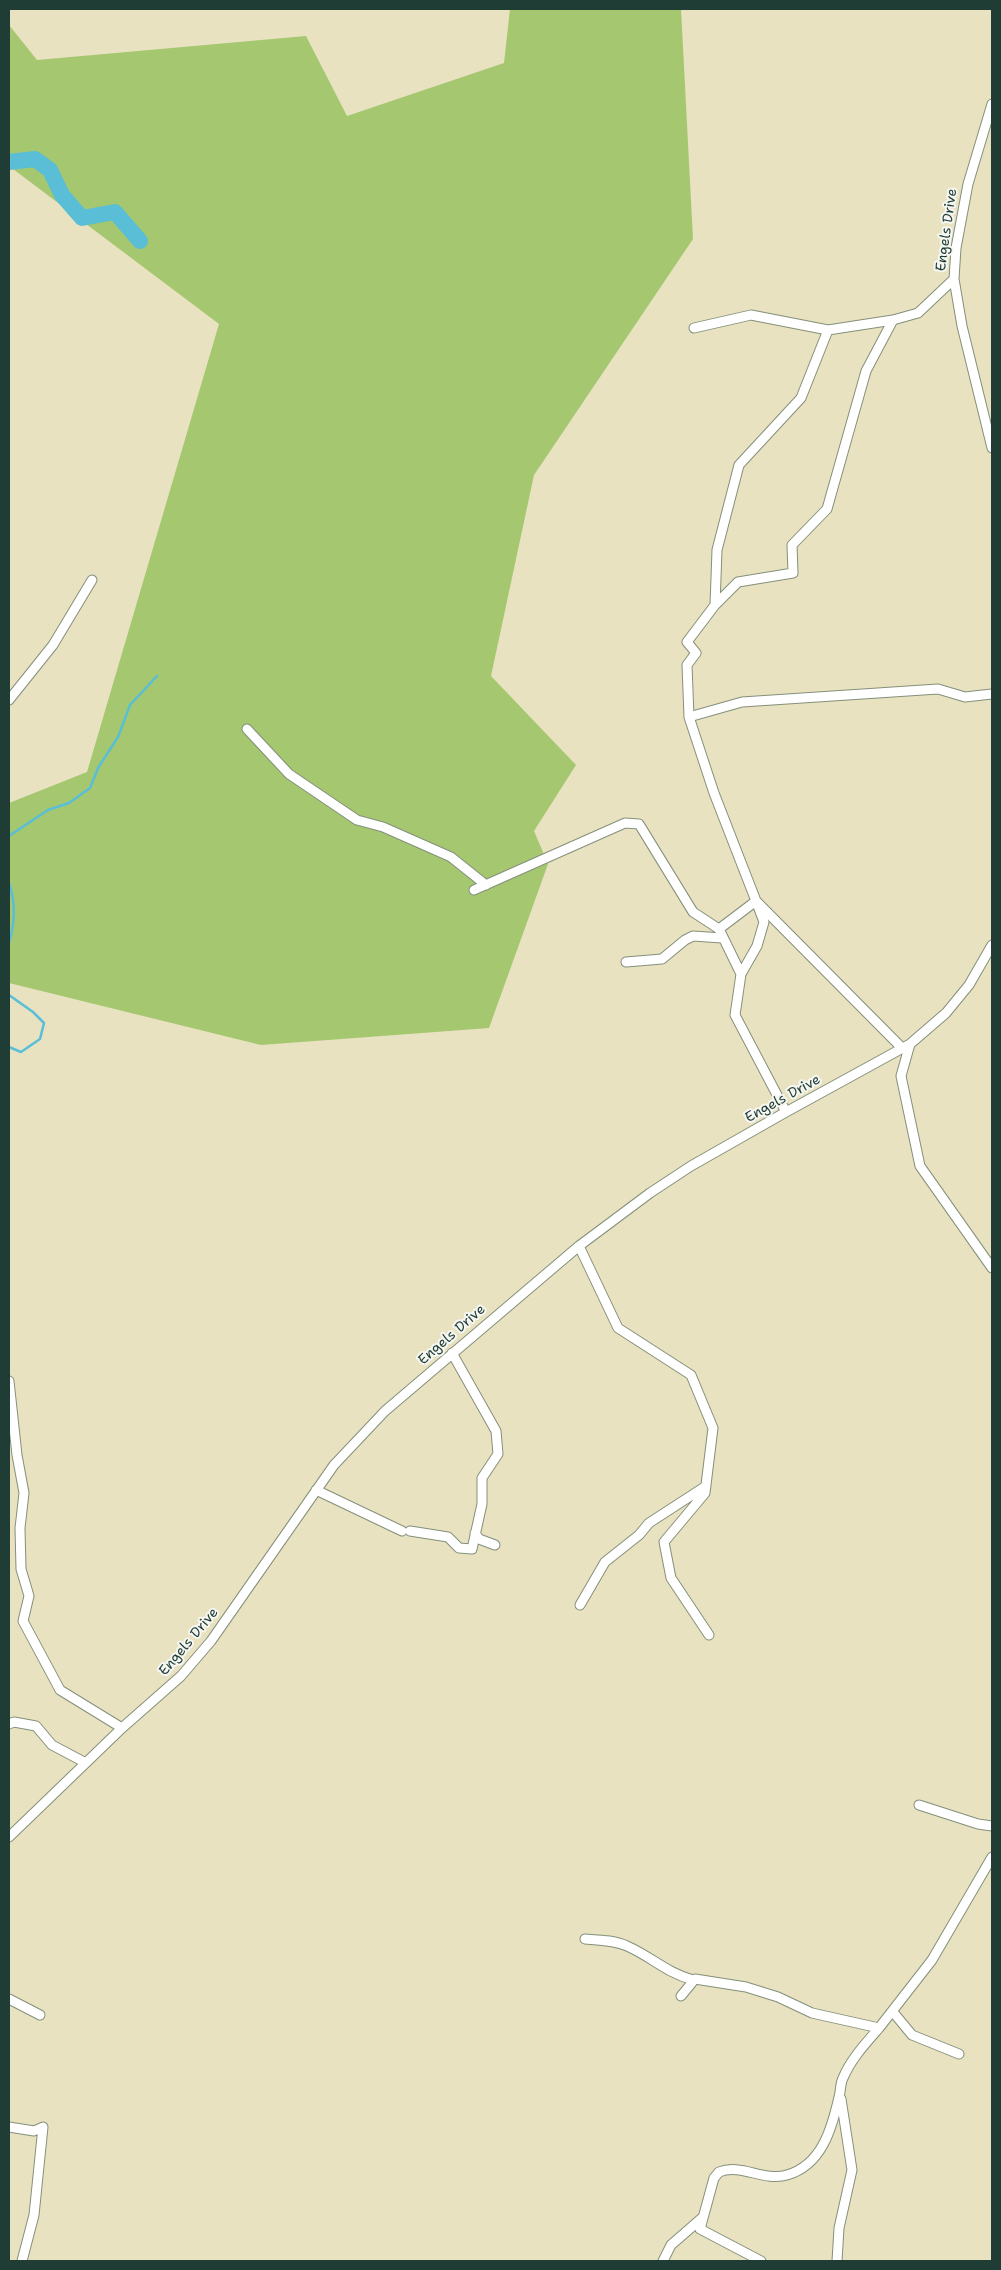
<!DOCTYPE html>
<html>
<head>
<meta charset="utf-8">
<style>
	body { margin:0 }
	#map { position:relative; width:1001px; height:2270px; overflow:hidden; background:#e8e2c1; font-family:"Shantell Sans",sans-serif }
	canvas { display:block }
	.frame { position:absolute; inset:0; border:10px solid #1f3d34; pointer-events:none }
</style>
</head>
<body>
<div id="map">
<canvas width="1001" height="2270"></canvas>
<div class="frame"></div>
</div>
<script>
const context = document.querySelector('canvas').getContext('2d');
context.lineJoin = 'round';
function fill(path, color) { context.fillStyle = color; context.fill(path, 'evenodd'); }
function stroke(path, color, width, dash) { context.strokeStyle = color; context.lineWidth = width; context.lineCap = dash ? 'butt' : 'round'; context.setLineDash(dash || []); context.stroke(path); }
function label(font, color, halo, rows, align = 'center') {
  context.font = font + ' "Shantell Sans",sans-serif'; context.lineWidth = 4; context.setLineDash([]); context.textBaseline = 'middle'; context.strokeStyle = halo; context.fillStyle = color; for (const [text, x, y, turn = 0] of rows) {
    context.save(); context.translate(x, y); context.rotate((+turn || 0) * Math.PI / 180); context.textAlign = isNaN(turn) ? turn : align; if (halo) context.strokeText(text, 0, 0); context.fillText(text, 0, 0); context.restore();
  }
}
fill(new Path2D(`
	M510,9H681L693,239L534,475L491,676L576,765L534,831L548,864L489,1028L261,1045L9,983V803L87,772L219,324L9,166V25L37,60L306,36L347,116L504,63Z`), '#a5c770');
stroke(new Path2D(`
	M9,836L48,810L69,803L90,788L98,768L118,737L130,705L157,676
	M9,883C16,903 15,923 9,943
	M9,995L33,1012L44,1023L40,1039L21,1052L9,1047`), '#59bed6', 2.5);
stroke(new Path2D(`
	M9,162L35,159L50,170L62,195L82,218L115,212L140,241`), '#59bed6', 16);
const minor = new Path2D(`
	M992,104L968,184L956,248L954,279L962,326L992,448
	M694,328L751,315L828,330L893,320L918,313L954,279
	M828,330L801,398L739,465L717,550L715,605L687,642L696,653L687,665L689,717L714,793L756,901L903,1049
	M715,605L738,582L793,573L792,545L827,509L866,371L893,320
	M9,700L53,645L92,580
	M689,717L742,702L938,689L965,697L992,694
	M247,729L289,774L357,820L383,827L451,857L486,885
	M474,890L625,823L639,824L693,912L719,929L741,974
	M719,929L756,901L764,922L757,946L741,974L735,1015L786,1112
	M626,962L662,959L685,940L693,936L722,938
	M910,1044L901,1076L920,1166L992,1268
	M579,1246L618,1328L691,1375L713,1428L705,1493L664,1542L671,1578L709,1635
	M9,1381L17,1455L24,1493L20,1528L21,1569L29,1596L23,1621L60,1690L122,1728
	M316,1490L402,1531
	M410,1531L448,1537L459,1548L472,1549L482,1504V1478L498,1454L496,1431L452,1353
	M475,1533L479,1539L495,1545
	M580,1605L605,1562L639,1535L649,1523L706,1486
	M9,1724L14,1722L36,1726L52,1745L86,1763
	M919,1805L978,1824L992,1826
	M9,1837L122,1728L181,1676L211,1641L334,1465L385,1411L579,1246L650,1193L691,1166L786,1112L910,1044L946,1013L969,985L992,945
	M585,1939C599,1940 614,1940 627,1946C652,1957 665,1972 693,1980
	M681,1996L695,1979L746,1987L778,1997L812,2013L879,2028L932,1960L992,1857
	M9,1999L40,2015
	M893,2012L912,2035L959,2054
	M9,2127L34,2131L43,2127L34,2215L22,2261
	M663,2261L671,2245L702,2218
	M761,2261L700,2229L714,2178L719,2172C741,2163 764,2182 787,2175C822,2165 832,2128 839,2097C841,2090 840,2084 843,2078C851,2059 865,2044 879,2028
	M837,2261L839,2228L852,2170L841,2099`);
stroke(minor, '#84907a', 11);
stroke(minor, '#fff', 9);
label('14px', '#1f3d34', '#f6f6f2', [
	["Engels Drive",947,230,-82],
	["Engels Drive",783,1099,-29],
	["Engels Drive",452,1335,-41],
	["Engels Drive",189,1642,-50]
]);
</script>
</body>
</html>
